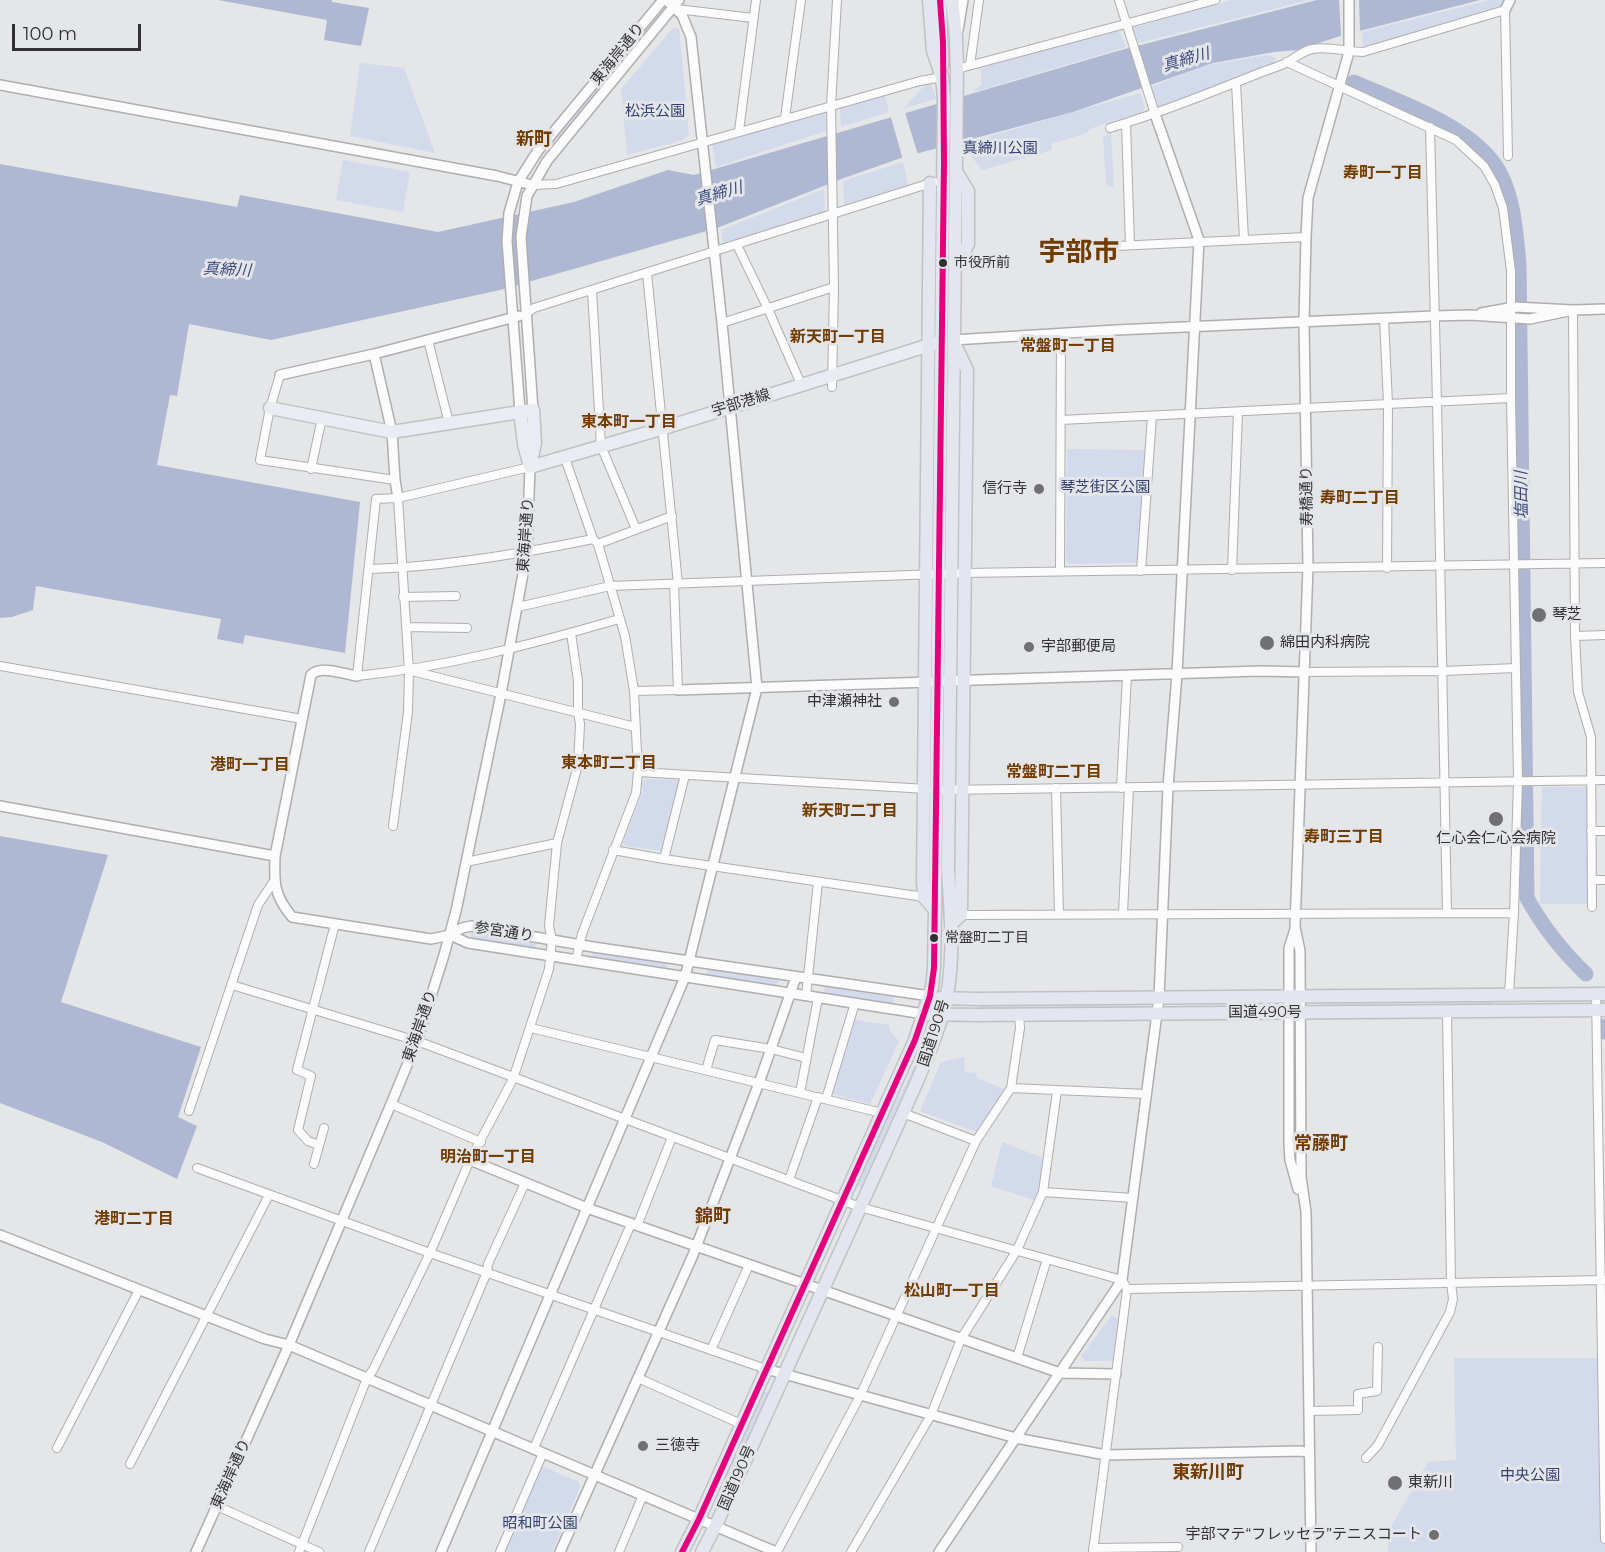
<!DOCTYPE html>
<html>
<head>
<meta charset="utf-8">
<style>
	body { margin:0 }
	#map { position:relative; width:1605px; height:1552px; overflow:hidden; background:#e4e6e8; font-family:Montserrat,sans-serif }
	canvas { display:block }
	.scale { position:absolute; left:12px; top:24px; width:129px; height:27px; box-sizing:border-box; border:3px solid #313133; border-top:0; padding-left:8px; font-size:18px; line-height:21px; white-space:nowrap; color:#313133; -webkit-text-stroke:4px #e3e5e9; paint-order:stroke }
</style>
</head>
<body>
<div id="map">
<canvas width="1605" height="1552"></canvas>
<div class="scale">100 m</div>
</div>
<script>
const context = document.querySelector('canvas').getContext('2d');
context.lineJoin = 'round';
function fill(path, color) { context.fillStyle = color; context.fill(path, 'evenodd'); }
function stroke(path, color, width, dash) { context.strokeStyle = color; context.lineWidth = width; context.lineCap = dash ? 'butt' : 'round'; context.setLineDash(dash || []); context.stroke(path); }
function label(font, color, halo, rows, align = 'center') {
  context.font = font + ' Montserrat,"Noto Sans JP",sans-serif'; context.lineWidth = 6; context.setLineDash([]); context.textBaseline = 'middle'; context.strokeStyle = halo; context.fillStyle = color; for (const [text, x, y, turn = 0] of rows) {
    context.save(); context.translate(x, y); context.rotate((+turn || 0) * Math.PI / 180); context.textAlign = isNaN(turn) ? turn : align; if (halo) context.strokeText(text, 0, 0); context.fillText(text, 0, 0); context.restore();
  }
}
fill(new Path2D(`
	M1231,0H1309L1138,43L1133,28Z
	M1490,0H1506L1501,6L1368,46H1363L1362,32Z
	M652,26L600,91L542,155L615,65L635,46Z
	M673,28H679L689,134L683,140L627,155L621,89Z
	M1119,30L1126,47L981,90L973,91L981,85V71L984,67Z
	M1269,55L1276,58L1274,63L1162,108L1156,105L1151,87L1187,72L1213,64Z
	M360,63L404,68L435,153L350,136Z
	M923,84L931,85L937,99L904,108L924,86Z
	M1140,93L1145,107L1142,112L1092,128L1087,133L1051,144L1052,150L982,170L971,156L972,141Z
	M885,95L889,112L841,127L840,107Z
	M825,113L826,131L716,167L712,143Z
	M1111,132L1114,188L1107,185L1106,182L1103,137Z
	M343,160L410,172L403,212L336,200Z
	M903,162L908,185L844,205L843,181Z
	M824,189L825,213L723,244L721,230Z
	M1067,449L1145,450L1139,561L1136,563L1069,564L1066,562Z
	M645,779L679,780L681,784L663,851L625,846L623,842L643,791L641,783Z
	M1542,787H1587L1590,904H1540Z
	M472,931L536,942L535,948L471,937Z
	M593,950L668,962L667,970L592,958Z
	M708,968L779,979L777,987L706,976Z
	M825,986L894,997L893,1005L824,994Z
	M1492,1001V1005L1319,1007V1003Z
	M1142,1005V1009L979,1010V1006Z
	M855,1020L889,1025L890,1031L899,1041L870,1104L833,1094L831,1089L853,1022Z
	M923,1047L925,1048L861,1187L856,1185L887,1116L905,1086Z
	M964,1057L965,1072L976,1073L977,1078L1006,1090L976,1132L920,1111L941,1062Z
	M1002,1142L1043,1158L1039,1187L1034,1200L991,1186Z
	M1112,1315L1119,1320L1113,1359L1109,1361H1085L1081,1356Z
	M1454,1358H1605V1552H1388V1532L1428,1462L1456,1460Z
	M764,1391L769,1393L720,1501L715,1499Z
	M542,1466L579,1482L580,1488L552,1552H504Z`), '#d3daec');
fill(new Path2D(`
	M218,0H332V2L369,8L361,46L324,40L327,20Z
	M1317,0H1480L1340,36L1298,50L1274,52L1213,63L1073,112L904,157L844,178L717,228L500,290L271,340L189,324L177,396L170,395L157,465L360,502L345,653L245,635L243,644L217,639L221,619L36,586L33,610L12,617L0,618V164L237,207L240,195L438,232L574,202L668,170L694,175L1121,50Z
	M0,836L108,855L61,1002L201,1047L178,1117L197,1126L177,1179L102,1142L0,1103Z`), '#afb8d2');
fill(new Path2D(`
	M1339,0H1359L1360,32L1341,36Z
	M904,109L918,155L903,160L890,114Z`), '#e4e6e8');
stroke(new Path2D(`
	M1354,82C1399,102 1476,127 1500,173C1514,199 1516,234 1519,263L1527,898C1543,927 1562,951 1586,974
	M1605,1026V1032`), '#afb8d2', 15);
const minor = new Path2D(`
	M1119,0L1155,114
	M677,9L753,18
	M1287,62L1456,140L1484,166L1495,185L1503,208L1511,271V398L1518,781L1514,913L1509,994
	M970,65L979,0
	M957,69L1215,0
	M1236,83L1244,239
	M785,118L801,0
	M1126,123L1130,245
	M1430,127L1437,402L1447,913
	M1110,128C1162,112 1212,92 1262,72C1271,69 1280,66 1288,62C1296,57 1303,51 1312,49C1329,46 1346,52 1363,52L1505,10L1508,156
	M739,131L756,0
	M532,185L556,184L920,81L942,77
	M737,245L768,309L801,384
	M1117,246L1306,237
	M647,273L678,584
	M592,290L601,446L636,529
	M1573,310L1575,636L1578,692L1591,737L1592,907
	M527,313L534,308L934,182
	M1384,318L1388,404L1387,568
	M722,323L834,287
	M428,340L449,423
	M280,375L270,408L260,460L395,480
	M832,387L834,287L831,106L837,0
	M1061,420L1511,398
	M565,458L593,539L598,544L625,636L634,691L638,772L636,793L582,934L576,960
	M530,467L398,498L376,499L357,676C447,667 533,644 619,619
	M311,469L322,418
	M598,544L672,516
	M369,569C444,567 520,554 593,539
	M1232,570L1238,412
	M1060,571L1061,333
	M1141,571L1152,416
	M403,597L456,596
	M518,607L610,586L965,573L1605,563
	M406,627L467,628
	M1575,636L1605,635
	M0,666L302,719
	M412,671L635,727
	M1305,672L1443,671L1516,668
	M634,691L678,690L674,584
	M638,772L927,789
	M1056,788L1059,914
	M1121,788L1127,676
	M945,790L1605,780
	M393,826L408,712L409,671L398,498
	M1591,831H1605
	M613,850L664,859L924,897
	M664,859L685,775
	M466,862L557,843
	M1592,880H1605
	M1123,913L1129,788
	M961,915L1514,913
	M232,985L417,1041L860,1207L1122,1280L1127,1289L1093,1552
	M1596,994L1605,1539
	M806,996L818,882
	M531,1028L882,1113
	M706,1070L715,1040L771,1049L806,1058
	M1011,1088L1147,1094
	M800,1093L818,998
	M826,1099L855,1003
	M391,1104L481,1142
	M189,1111L258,905L274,881
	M903,1113L976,1141
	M319,1145L308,1141L298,1130L311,1076L297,1070L335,924
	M314,1164L324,1128
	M197,1168L430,1253L766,1369
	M789,1180L818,1097
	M1043,1192L1133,1198
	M637,1226L672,1137
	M1127,1289L1605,1280
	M711,1350L749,1265
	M1017,1358L1047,1259
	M638,1378L741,1424
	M1309,1411L1358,1410V1394L1377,1391L1378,1347
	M57,1448L139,1290
	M534,1448L631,1224
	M1366,1458L1378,1445L1450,1312L1453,1299L1451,1283L1447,1011
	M130,1464L269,1195
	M217,1506L319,1552
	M1093,1548L1178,1547
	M299,1552L367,1378L373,1370L430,1253L470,1160L513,1079L549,969L552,940L549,926L557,843L578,765L580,724L578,713V681L571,633
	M369,1552L487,1272L488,1264L525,1183
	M500,1552L543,1453
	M619,1552L643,1495
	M777,1552L860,1396L976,1141L1011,1088L1020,1028L1019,1014
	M851,1552L931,1415L961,1339L1017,1250L1043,1192L1057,1091`);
const tertiary = new Path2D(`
	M1505,10L1510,0
	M958,30L963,0
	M0,85L497,176L532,185
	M1481,313L1515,307L1573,310L1605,309
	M953,340L1116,330L1434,316L1470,315L1530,319L1573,310
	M280,375L374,354
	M533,410L521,237L527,196L547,161L679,0
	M520,411L507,241L509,213L518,182L537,152L663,0
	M398,498L395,480L392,432L374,354L519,316
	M357,676C344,674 321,665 311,675L275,856C274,884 274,895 292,917L431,939L450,935L462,928L471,926L593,947L930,996
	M944,681L1260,671L1305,672
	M678,690L930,682
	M0,806L275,856
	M1295,929L1289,948V1145L1290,1160L1298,1189
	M450,935L468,943L924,1014
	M470,1160L587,1208L1060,1373L1116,1374
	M0,1235L265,1339L289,1345L776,1552
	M766,1369L1016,1438L1106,1455L1301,1451L1309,1453
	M196,1552L289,1345L391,1104L417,1041L444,955L456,911L501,694L527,552L530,467
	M441,1552L685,977L757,688L722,323L691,37L682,15L666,0
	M560,1552L693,1255L759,1083L796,977
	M939,1552L1122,1280L1159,998L1168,787L1177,674L1199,240L1155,114
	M1311,1552L1306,1212L1301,1177L1300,951L1295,927L1308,567L1304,322L1306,237L1308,198L1349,52V0`);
const primary = new Path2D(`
	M270,408L392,432L533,410L535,443L530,467
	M520,411L524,444L529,463
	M530,467L664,428L936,343`);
const trunk = new Path2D(`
	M940,0L942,66
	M930,183L923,881L924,897L935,910
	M956,267L968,244V191L956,171
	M951,924L961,915L967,370L956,347
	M940,998L976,999L1605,994
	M924,1014L976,1015L1605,1010
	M682,1552L699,1519L915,1040L932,987L934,968L935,910L944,99L942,77L933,51L929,0
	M702,1552L716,1525L903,1113C917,1081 932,1050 942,1016C956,970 951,917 948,870L957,69L956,38L952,0`);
stroke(minor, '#aeaeb0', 10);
stroke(tertiary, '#aeaeb0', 12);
stroke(primary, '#c1c1c3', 15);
stroke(trunk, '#c1c1c3', 15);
stroke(minor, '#fbfbfc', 8);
stroke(tertiary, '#fbfbfc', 9);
stroke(primary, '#e9ecf2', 12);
stroke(trunk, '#e3e6ef', 12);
stroke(new Path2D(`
	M682,1552L699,1519L915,1040L930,996L934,968L944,163L943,42L940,0`), '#e5007d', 6);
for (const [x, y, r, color] of [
	[943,263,5,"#313133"],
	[1039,489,6,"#707072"],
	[1539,615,8,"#707072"],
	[1267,643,8,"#707072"],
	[1029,647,6,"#707072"],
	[894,702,6,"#707072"],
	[1496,819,8,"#707072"],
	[934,938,5,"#313133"],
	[643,1446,6,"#707072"],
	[1395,1483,8,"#707072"],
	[1434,1535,6,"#707072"]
]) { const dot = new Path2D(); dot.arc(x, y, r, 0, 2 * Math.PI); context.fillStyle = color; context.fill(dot); stroke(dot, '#e3e5e9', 2); }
label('14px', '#313133', '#e3e5e9', [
	["市役所前",954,263],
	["常盤町二丁目",945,938]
], 'left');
label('15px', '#313133', '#e3e5e9', [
	["東海岸通り",618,54,-51],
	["宇部港線",741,403,-17],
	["寿橋通り",1307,496,-91],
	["東海岸通り",526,535,-86],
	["参宮通り",504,932,9],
	["国道490号",1265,1013],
	["東海岸通り",420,1026,-71],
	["国道190号",934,1033,-72],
	["東海岸通り",231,1474,-66],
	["国道190号",737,1478,-66]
]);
label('15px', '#334273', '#e3e5e9', [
	["松浜公園",655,112],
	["真締川公園",1000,149],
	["琴芝街区公園",1105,488],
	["中央公園",1530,1476],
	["昭和町公園",540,1524]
]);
label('15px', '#313133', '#e3e5e9', [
	["信行寺",1027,489,"right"],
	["琴芝",1552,615],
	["綿田内科病院",1280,643],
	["宇部郵便局",1041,647],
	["中津瀬神社",882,702,"right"],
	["仁心会仁心会病院",1496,839,"center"],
	["三徳寺",655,1446],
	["東新川",1408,1483],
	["宇部マテ“フレッセラ”テニスコート",1422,1535,"right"]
], 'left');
label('italic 16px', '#3b4b7d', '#e3e5e9', [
	["真締川",1186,60,-16],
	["真締川",719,194,-16],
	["真締川",227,270,3],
	["塩田川",1522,495,-91]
]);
label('bold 16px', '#723b00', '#e3e5e9', [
	["寿町一丁目",1383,173],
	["新天町一丁目",838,337],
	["常盤町一丁目",1068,346],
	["東本町一丁目",629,422],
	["寿町二丁目",1360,498],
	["東本町二丁目",609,763],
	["港町一丁目",250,765],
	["常盤町二丁目",1054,772],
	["新天町二丁目",850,811],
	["寿町三丁目",1344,837],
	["明治町一丁目",488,1157],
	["港町二丁目",134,1219],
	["松山町一丁目",952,1291]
]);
label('bold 18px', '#723b00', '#e3e5e9', [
	["新町",534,140],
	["常藤町",1321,1144],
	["錦町",713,1217],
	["東新川町",1208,1473]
]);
label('bold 27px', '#723b00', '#e3e5e9', [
	["宇部市",1079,253]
]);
</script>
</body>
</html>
